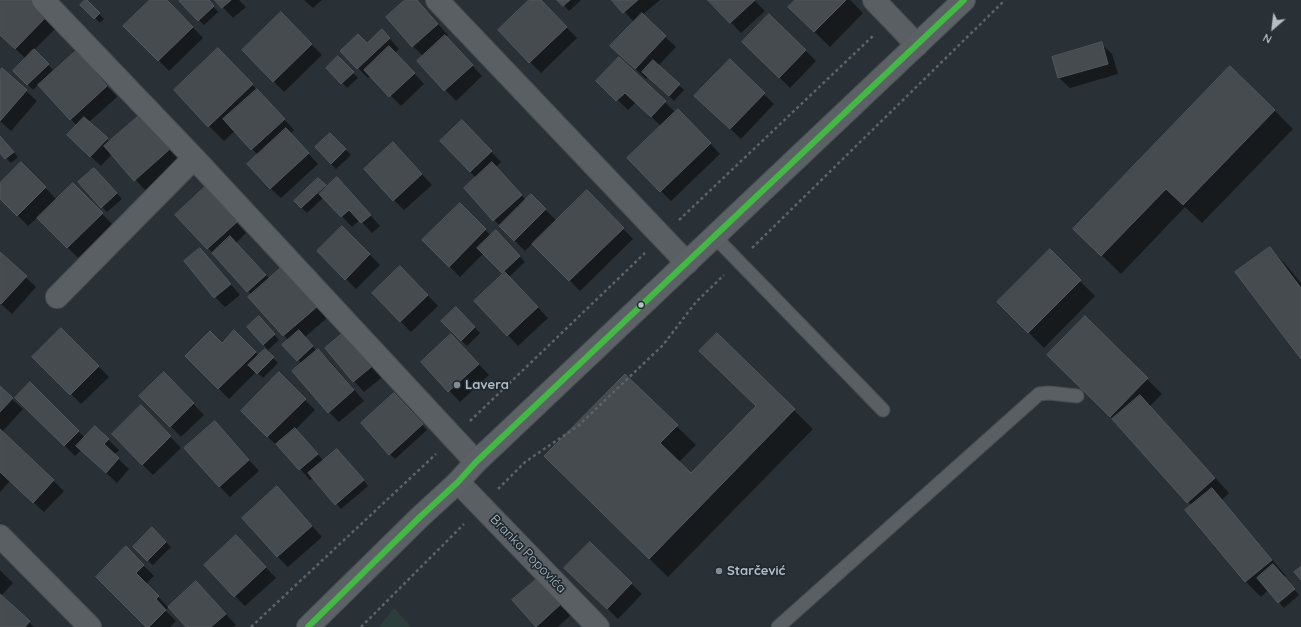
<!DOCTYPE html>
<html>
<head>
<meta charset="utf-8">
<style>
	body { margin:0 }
	#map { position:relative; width:1301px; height:627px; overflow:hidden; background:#2a3136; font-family:Quicksand,sans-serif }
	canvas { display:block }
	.north { position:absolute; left:1253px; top:8px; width:40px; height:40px; -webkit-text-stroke:3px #1e282f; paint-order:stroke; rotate:208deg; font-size:11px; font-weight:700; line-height:16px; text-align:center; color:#b5bec6 }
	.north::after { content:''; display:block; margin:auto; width:14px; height:18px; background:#b5bec6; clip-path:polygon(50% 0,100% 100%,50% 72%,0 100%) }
</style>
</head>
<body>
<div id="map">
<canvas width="1301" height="627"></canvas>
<div class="north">N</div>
</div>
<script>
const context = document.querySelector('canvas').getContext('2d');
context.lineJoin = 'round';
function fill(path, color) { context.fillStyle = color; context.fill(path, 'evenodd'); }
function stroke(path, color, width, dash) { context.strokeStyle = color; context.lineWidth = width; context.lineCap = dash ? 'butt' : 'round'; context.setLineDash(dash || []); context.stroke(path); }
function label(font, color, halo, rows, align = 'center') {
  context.font = font + ' Quicksand,sans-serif'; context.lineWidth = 3.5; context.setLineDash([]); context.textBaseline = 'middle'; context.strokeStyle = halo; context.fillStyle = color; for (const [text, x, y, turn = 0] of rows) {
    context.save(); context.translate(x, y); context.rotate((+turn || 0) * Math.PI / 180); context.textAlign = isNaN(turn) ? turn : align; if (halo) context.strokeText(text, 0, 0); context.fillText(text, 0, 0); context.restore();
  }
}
fill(new Path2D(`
	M394,608L411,627H379Z`), '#2b3e3c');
fill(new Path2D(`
	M1,0H34L59,25L34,50L53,70L46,77L47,79L86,63L117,97L89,122L110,142L151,127L180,160L145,190L112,154L101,166L79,146L77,126L39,84L33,90L14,71L26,59L0,34Z
	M86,0L104,19L100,23L82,5Z
	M151,0H166L203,38L169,71L125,26Z
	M179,0H208L218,12L204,25Z
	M216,0H239L246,7L233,18Z
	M304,0H322L313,8Z
	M406,0H417L422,6L448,35L446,37L482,76L456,101L418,61L423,56L413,46Z
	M531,0H539L577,38L541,73L499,30Z
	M559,0H581L569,11Z
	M614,0H660L642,15L676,47L658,66L684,90L674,101L648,77L646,79L622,56L634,22Z
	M710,0H754L765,11L741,33Z
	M796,0H850L863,13L830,47L789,7Z
	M281,14L322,55L284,92L243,50Z
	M382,30L399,49L395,53L424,84L401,106L371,76L368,78L358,68L367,44Z
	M744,42L805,50L816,61L790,88Z
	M1101,44L1112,54L1118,74L1070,88L1059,78L1053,58Z
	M338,58L358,78L347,88L328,68Z
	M619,58L675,112L688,120L720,154L671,201L628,158L661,126L636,102L628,110L598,81Z
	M730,61L774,104L741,139L706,106Z
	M233,64L294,130L290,134L318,164L281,198L270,188L258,155L235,131L224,141L209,126Z
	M2,69L37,101L11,131L0,121V72Z
	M1274,110L1293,129L1202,223L1185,207L1121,274L1075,229Z
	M472,132L501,162L496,167L526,200L531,196L557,221L587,192L633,239L580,291L533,243L525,251L494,220L465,188L476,178L441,141Z
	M330,134L351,155L336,169L331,164Z
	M0,136L18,157L11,163L0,152Z
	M393,143L432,185L404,210L394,200Z
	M21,163L57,200L73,184L112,224L78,258L38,217L28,226L0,198V184Z
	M99,174L122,199L107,212L102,207Z
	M318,179L327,188L347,189L380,226L372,233L360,220L352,227L324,197L307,213L295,201Z
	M215,199L246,233L236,243L270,279L283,268L328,317L304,338L317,351L318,350L329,360L364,401L339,422L329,412L302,364L284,345L289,341L250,297L252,295L177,215Z
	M460,204L491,236L496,231L525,262L509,277L548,318L518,346L476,301L504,275L484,253L460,277L423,240Z
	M342,227L380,265L356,289L318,251Z
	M1270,248L1288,267L1301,283V357Z
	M200,249L240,295L225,307L215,297Z
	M1050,251L1095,296L1044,348L998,302Z
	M0,253L36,287L12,314L0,303Z
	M410,277L438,306L411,332L400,321Z
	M456,308L480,333L467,346L442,321Z
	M1085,317L1162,394L1150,406L1229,493L1222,500L1286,576L1284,577L1299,595L1284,608L1268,590L1261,597L1246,582L1187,511L1192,506L1114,420L1048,355Z
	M264,323L279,340L268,350L263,344Z
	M61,329L109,377L81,404L34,357Z
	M348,330L386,374L364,392L354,381Z
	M234,331L259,356L265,350L278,363L263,378L256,372L229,399L186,356L222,344Z
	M717,334L813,429L668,577L564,475L625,376L696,445L679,462L691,474L757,407Z
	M462,346L489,375L460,402L422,362Z
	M164,374L204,415L181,437L141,396Z
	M279,374L315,410L295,430L324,461L342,455L368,486L341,509L313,477L310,480L280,446L278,447L242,411Z
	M30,384L85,438L95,427L119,450L114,455L129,469L117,483L81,450L75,456L16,398Z
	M0,388L23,409L2,432L64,491L44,512L10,481L0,492Z
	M399,400L427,430L395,459L390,454Z
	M141,406L181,448L153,475L142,464Z
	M215,422L259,471L230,497L219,486Z
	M287,498L322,537L288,567L277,556Z
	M152,528L171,547L153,565L134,547Z
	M590,543L642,594L618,619L566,568Z
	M246,547L276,578L245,606L235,596Z
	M126,548L154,576L146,584L168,607L206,593L236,625L233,627H188L169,607L165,610L176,621L170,627H147Z
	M0,570L13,583L1,596L34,627H0Z
	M548,590L571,615L558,627H537L513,600Z`), '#0007');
const building = new Path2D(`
	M0,0H35L49,14L15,49L0,35Z
	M85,0H87L100,13L94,19L80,5Z
	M150,0H167L193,27L158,61L123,26Z
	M180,0H209L214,6L198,21L179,1Z
	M215,0H231L222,8Z
	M405,0H417L438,24L412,47L386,17Z
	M529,0H541L567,27L529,63L498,30Z
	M557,0H570L563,6Z
	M612,0H638L623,13Z
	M708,0H755L730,23Z
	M795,0H846L814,32L788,7Z
	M281,12L312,44L273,82L242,50Z
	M642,13L666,36L635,69L610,46Z
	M769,14L806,50L779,78L742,42Z
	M382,29L390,38L357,69L340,51L358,34L367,43Z
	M445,35L473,65L444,91L417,61Z
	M1102,42L1108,64L1058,78L1052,57Z
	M389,46L415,73L389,97L364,70Z
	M218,48L253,84L208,127L174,90Z
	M34,49L49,64L27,85L13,71Z
	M76,51L107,86L70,120L38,85Z
	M338,56L354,72L341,84L326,68Z
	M619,57L666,101L651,117L625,93L616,101L596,81Z
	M730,59L765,93L730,129L694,96Z
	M653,60L680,84L669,96L642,72Z
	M1230,66L1275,110L1183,205L1166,189L1101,256L1073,229Z
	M2,68L27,90L0,121V70Z
	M257,89L285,119L251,150L223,119Z
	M678,109L711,143L660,192L627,158Z
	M140,115L170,149L134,181L104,146Z
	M84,117L108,138L90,157L67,135Z
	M462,120L492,151L470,172L440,141Z
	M286,128L309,153L270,189L247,164Z
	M330,133L346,149L331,164L315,147Z
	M0,136L14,152L5,159L0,153Z
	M393,142L422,174L393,201L364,169Z
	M21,162L46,187L17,216L0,199V183Z
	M492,162L522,195L493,221L464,188Z
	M94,168L117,193L101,208L78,182Z
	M337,177L371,215L361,223L349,210L341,217L319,194Z
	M318,178L326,185L301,208L294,201Z
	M73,183L103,213L67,248L37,218Z
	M205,187L237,222L207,249L175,215Z
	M587,190L624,228L569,281L532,244Z
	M531,194L546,209L514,241L499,226Z
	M460,203L486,229L449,267L422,240Z
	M342,226L370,254L345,280L317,251Z
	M496,230L520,256L502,273L477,248Z
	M230,236L266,275L247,292L212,253Z
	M1270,247L1301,288V359L1235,272Z
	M200,248L231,284L214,298L184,261Z
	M1050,249L1081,280L1028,333L997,302Z
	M0,252L27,276L1,304L0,303Z
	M283,266L318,306L283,336L248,297Z
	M400,266L428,295L400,322L372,293Z
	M505,272L538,307L507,336L474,301Z
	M456,307L475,327L461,341L441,321Z
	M259,316L275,334L263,345L247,327Z
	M1085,316L1148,378L1110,417L1047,355Z
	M61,328L99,366L70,395L32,357Z
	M348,329L376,363L353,382L325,348Z
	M234,330L256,352L218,389L185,356L210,331L222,343Z
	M299,330L313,346L297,361L282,345Z
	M717,333L795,409L649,559L544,456L625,374L678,425L660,443L691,473L756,406L699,351Z
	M451,334L479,364L448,392L421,362Z
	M265,349L274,357L257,374L248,365Z
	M318,349L354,390L328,413L292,371Z
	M164,372L194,403L170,427L139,396Z
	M279,372L306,399L267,437L241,411Z
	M30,382L79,431L64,446L15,398Z
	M0,386L13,398L0,412Z
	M394,393L423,424L389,455L361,423Z
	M1140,395L1215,478L1187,503L1112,419Z
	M141,405L171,436L142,465L112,434Z
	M215,421L249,460L219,487L184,448Z
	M95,426L109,439L104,444L119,458L106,473L76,446Z
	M295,428L318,454L299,470L276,444Z
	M0,429L54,480L33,503L0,472Z
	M337,449L364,480L335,505L308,473Z
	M277,486L312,526L277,557L242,518Z
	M1212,488L1272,560L1245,582L1185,510Z
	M152,527L166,542L147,561L133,547Z
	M236,535L266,567L234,597L204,565Z
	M590,542L632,583L607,609L564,568Z
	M126,546L144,565L136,573L159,596L156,599L166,610L149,627H146L96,577Z
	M1273,564L1295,589L1278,603L1257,578Z
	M1301,567V580L1294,572Z
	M538,578L561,604L536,627L512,600Z
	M196,581L226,614L211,627H186L168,607Z
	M0,594L30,621L25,627H0Z`);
fill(building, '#454b4f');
stroke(building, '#52585d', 1);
const lane = new Path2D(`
	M715,237L883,410
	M778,627L1039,394L1049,393L1077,396`);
const street = new Path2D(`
	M43,0L194,158L476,462
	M437,0L687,263
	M874,0L917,45
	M57,297L194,158
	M458,482L598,627
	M0,536L90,627`);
const primary = new Path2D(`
	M308,627L420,517L458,482L476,462L964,0`);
stroke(lane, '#484d50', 15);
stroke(street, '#484d50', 24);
stroke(primary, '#484e52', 24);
stroke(new Path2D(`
	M679,220L874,35
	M752,248L1005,0
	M470,421L645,253
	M498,489L525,462L578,426L663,345L696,302L724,275
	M251,627L436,454
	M361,627L464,524`), '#5e6367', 2.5, [3, 3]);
stroke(lane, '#5a5f63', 13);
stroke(street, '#5a5f63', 22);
stroke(primary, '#5c6165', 22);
stroke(new Path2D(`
	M308,627L420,517L458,482L476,462L964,0`), '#43b845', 6);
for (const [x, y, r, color] of [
	[641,305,3.5,"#b5bec6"],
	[457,385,4,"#848d94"],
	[719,571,4,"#848d94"]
]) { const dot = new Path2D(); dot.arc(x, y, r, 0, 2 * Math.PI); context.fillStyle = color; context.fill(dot); stroke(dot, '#1e282f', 1.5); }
label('bold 13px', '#b5bec6', '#1e282f', [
	["Lavera",465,385],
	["Starčević",727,571]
], 'left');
label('13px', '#b5bec6', '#1e282f', [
	["Branka Popovića",528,554,46]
]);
</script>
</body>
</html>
